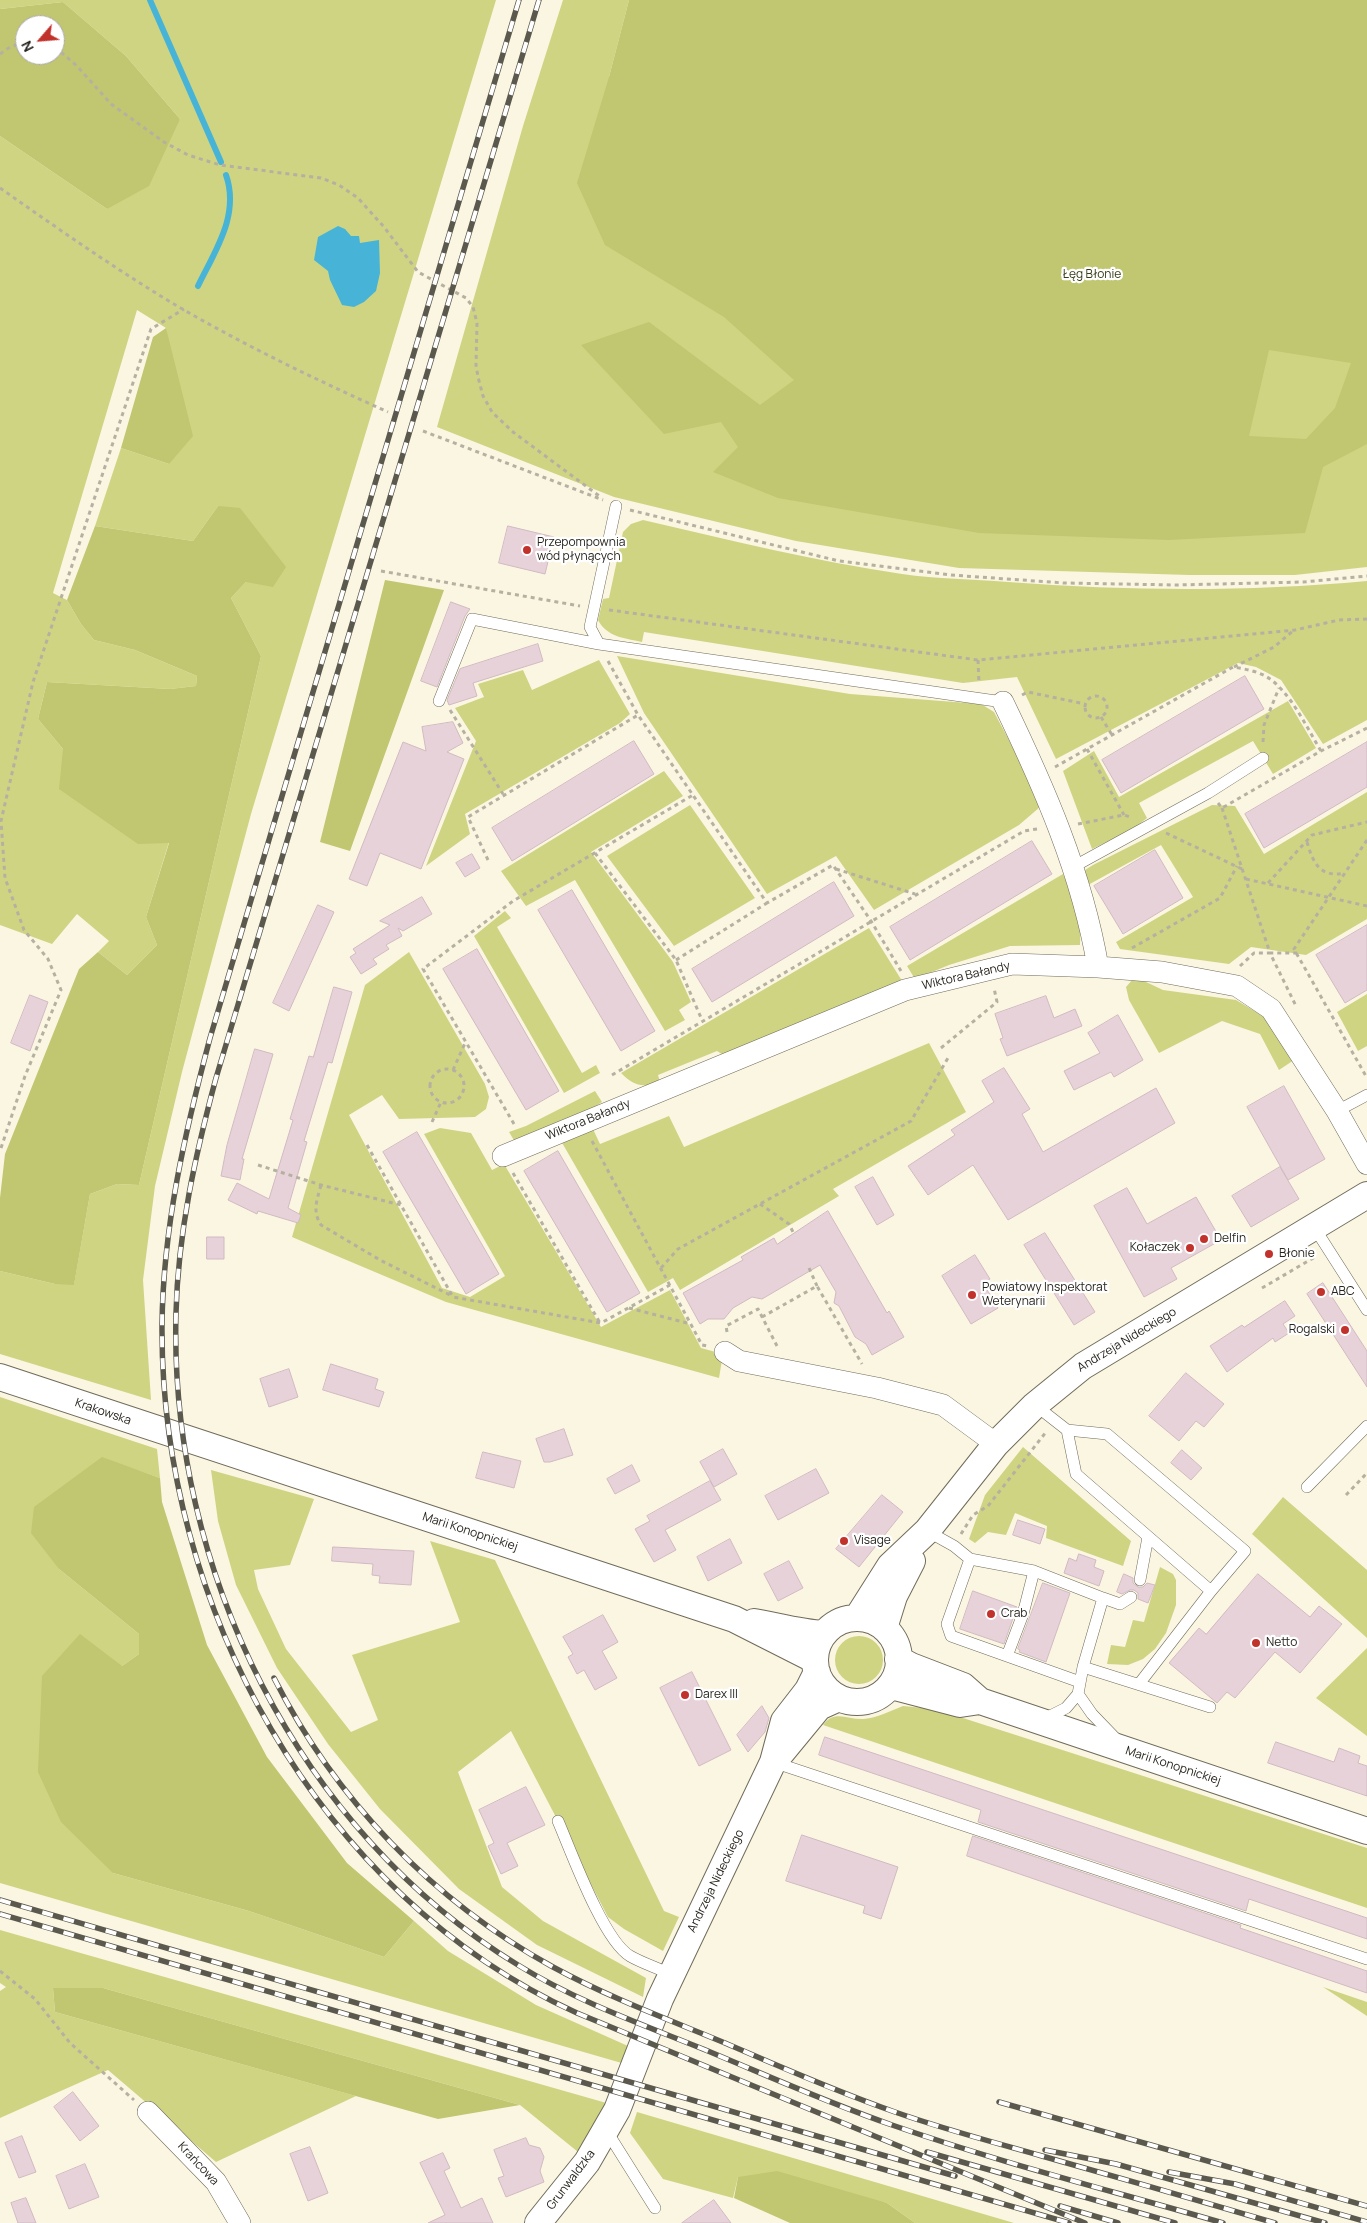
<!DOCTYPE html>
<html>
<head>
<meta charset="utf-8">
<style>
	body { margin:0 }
	#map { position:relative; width:1367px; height:2223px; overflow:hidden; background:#fbf6e2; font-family:Manrope,sans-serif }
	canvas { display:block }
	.north { position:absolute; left:15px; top:15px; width:50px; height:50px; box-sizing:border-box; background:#fff; border:1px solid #a9a8a5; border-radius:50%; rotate:243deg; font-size:14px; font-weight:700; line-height:20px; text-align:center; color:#27251e }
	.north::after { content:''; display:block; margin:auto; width:18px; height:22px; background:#c0322b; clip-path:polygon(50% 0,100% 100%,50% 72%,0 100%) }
</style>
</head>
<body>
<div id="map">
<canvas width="1367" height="2223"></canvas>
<div class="north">N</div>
</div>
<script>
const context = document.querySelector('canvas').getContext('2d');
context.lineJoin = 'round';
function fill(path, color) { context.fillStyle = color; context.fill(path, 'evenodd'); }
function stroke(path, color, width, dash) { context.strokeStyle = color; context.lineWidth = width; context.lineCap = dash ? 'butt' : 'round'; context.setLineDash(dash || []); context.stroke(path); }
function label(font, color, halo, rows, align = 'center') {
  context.font = font + ' Manrope,sans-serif'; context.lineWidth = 4.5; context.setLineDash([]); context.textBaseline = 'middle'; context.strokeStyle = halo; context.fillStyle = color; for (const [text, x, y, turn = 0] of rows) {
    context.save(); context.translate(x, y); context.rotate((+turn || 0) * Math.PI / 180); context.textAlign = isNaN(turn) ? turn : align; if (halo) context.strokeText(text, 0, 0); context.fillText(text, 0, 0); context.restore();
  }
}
fill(new Path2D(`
	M0,0H496L251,814L182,1072L155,1186L143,1280L151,1400L0,1354V1271L55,1284H74L90,1194L117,1184L139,1185L261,656L231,598L246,582L218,506L193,541L95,526L121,448L169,464L166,328L137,310L53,593L67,600L81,624L94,640L135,650L197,676L196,686L170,689L47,682L38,719L63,749L169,842L146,917L157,945L127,975L98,952L109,941L77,914L52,944L0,925V136L107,209L180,119L126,56L63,2L0,9Z
	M563,0H629L609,77L1367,0V567L1295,575H1189L959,568L796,541L614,497L437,427L523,126Z
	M643,520C729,540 815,561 902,574C937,579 973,579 1008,582C1128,591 1247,592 1367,581V720L1323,744L1281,680L1256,667L1238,663L1056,759L1017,677L963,683L644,632L642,642C624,638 607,637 598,620L603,599L609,598L623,532L631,524Z
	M617,656L850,694L981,704L994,712L1038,795L1040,807L1019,825L874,910L836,856L767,894L644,713Z
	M599,660L630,714L620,723L465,814L470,834L426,866L476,741L455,708L484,697L478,684L523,670L532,690Z
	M1288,701L1316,748L1273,774L1253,741L1139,803L1147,818L1133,829L1092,849L1063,771L1094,751L1119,797Z
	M664,771L683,796L591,852L673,962L691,1002L679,1010L685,1020L665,1031L575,880L526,906L501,871Z
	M1367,792V919L1306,955L1251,947L1229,964L1120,949L1116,942L1193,897L1161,845L1088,885L1085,870L1093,865L1212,805L1235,806L1264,854Z
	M690,805L755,898L674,946L607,856Z
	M1063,874L1081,917L1080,945L1010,946L949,965L915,979L907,966Z
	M505,911L511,918L497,927L582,1073L596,1065L600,1073L564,1093L474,936Z
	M869,928L904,984L725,1056L717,1051L658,1075L660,1082C642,1088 634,1086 621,1073Z
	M409,952L485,1084L489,1097L486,1109L475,1117L399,1119L382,1095L349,1115L442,1288L470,1297L505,1276L424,1134L440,1128L471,1133L492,1170L504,1164L601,1327L670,1290L701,1348L723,1354L719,1378L446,1302L292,1237L365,985Z
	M1133,979L1144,981L1163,990L1236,1000L1263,1016L1294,1060L1279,1070L1260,1034L1222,1021L1159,1053L1129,1000L1126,987Z
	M1367,994V1046L1358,1051L1337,1012Z
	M929,1043L966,1112L833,1189L839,1196L680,1290L673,1278L648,1292L561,1141L592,1127L600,1144L669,1116L684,1147Z
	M595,1091L602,1102L593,1108L515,1142L509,1132L526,1126Z
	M0,1397L157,1449L160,1478L102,1458L59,1569L139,1634V1654L122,1666L113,1873L249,1911L384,1957L414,1921L448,1951L536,2005L628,2046L625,2064L0,1883Z
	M1023,1447L1131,1541L1123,1566L1046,1538L1047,1526L1015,1513L1006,1535L988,1532L975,1543L969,1539L985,1495Z
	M211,1470L314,1499L290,1565L254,1570L258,1589L286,1649L351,1732L378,1720L352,1655L460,1622L430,1541L495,1560L664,1911L679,1917L663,1951L624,1929L608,1917L511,1731L458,1772L502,1887L543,1921L646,1978L643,1997L537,1945L459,1889L380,1809L328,1744L277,1668L236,1585L218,1521Z
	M1283,1497L1367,1570V1638L1252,1534Z
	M1160,1567L1173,1574L1176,1580V1605L1166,1633L1155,1649L1143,1659L1128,1665L1107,1664L1111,1645L1125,1647L1133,1620L1144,1622Z
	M835 1660a24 24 0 1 1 48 0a24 24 0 1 1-48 0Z
	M1367,1648V1736L1316,1698Z
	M903,1706L935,1709L1367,1848V1908L823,1725C834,1709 848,1720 864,1719C877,1718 890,1711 903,1706Z
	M0,1930L610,2104L583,2156L520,2105L103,1988H53L55,2012L356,2096L216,2162L108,2070L0,2118V1991L6,1987L0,1983Z
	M1323,1987L1367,2002V2016Z
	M637,2112L1014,2223H915L887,2203L738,2177L733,2198L663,2179L630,2133Z`), '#cfd483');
fill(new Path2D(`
	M629,0H1367V444L1323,467L1305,533L1169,540L979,533L778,498L713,472L738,447L721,422L664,434L581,345L649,322L760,405L794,380L724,317L605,245L577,183L609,77ZM1269,350L1351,363L1335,408L1306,439L1249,436Z
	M63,2L126,56L180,119L149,186L107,209L0,136V9ZM25,25H55V55H25Z
	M166,328L193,436L169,464L121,448L153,337Z
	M218,506L240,508L286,567L273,587L246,582L231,598L261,656L139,1185L117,1184L90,1194L74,1285L55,1284L0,1271V1198L5,1154L79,969L98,952L127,975L157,945L146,917L169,843L138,844L59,789L63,749L38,719L47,682L170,689L196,686L197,676L135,650L94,640L81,624L67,600L95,526L193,541Z
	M385,580L444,590L350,851L320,842Z
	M102,1457L160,1478L162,1502L207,1645L267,1757L347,1863L414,1921L384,1957L249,1911L113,1873L61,1822L38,1772L42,1676L80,1634L122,1666L139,1654V1634L59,1569L31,1533L34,1507Z
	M53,1988H103L520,2105L438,2119L55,2012Z
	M777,2171L887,2203L915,2223H790L734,2198L738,2177Z`), '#c1c670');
fill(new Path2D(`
	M338,226L345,229L351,236H359L360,243L379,240L380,273L376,291L364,302L354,307L342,305L330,280L328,271L314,260L318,237Z`), '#47b4d7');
stroke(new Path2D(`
	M150,0L221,162
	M198,286C215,251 240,215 226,175`), '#47b4d7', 6);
const building = new Path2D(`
	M508,526L554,537L545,574L499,563Z
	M451,602L470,609L465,616L437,687L421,681Z
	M538,644L543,661L473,683L477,696L449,705L447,700L460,669Z
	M1245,676L1264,709L1121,793L1102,760Z
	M453,722L463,743L447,752L464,759L421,869L380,853L367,886L349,879L403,742L426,751L422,727Z
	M634,741L654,774L512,861L492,828Z
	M1367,742V787L1264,848L1245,814Z
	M1032,841L1052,874L910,960L890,927Z
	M1155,850L1183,898L1123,934L1094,886Z
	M472,854L480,868L465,877L456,863Z
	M834,882L854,916L712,1002L692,969Z
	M572,890L655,1031L621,1051L538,910Z
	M422,897L432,914L403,931L398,928L402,936L386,945L389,949L373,959L377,964L361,974L350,957L356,953L353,949L390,925L380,921Z
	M318,905L334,912L289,1011L273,1003Z
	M1367,925V990L1345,1003L1316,955Z
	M477,949L559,1091L526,1110L443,969Z
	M334,987L352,992L332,1063L328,1062L304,1141L307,1142L288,1208L301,1215L298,1223L258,1211L257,1214L228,1200L237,1183L269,1199L293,1120L290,1119L309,1056L313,1057Z
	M30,995L48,1002L30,1051L11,1043Z
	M1046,996L1054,1018L1075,1009L1082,1026L1007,1056L1000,1039L1003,1038L995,1014Z
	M1118,1015L1143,1060L1114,1077L1111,1072L1074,1090L1064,1071L1100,1053L1088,1033Z
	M255,1049L273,1054L242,1159H244L240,1180L221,1176L227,1145Z
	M1004,1068L1030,1109L1022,1114L1043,1152L1156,1088L1175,1123L1008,1220L973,1165L928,1195L908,1166L955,1135L951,1130L994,1102L982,1081Z
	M1284,1086L1325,1159L1288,1180L1247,1107Z
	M417,1132L499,1274L466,1294L383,1152Z
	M558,1151L640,1293L607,1312L524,1171Z
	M1280,1167L1299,1199L1251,1227L1232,1196Z
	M873,1177L894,1215L877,1225L855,1187Z
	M1127,1188L1147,1224L1196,1197L1221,1240L1171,1268L1177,1279L1144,1297L1094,1206Z
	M828,1211L887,1313L889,1311L904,1337L872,1355L866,1344L855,1337L839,1306L834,1303L836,1292L820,1265L762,1299L752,1297L733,1308L724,1319H708L700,1324L683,1293L743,1260L741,1257L774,1238L777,1244Z
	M1045,1233L1095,1312L1074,1325L1024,1245Z
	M207,1237H224V1259H207Z
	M975,1255L990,1279L983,1283L998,1308L971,1324L942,1276Z
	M1323,1283L1367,1351V1387L1307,1294Z
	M1285,1301L1295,1316L1283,1324L1289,1333L1275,1342L1273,1338L1227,1372L1210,1346L1242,1325L1244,1327Z
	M331,1364L378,1379L375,1389L384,1392L379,1407L323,1390Z
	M289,1369L298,1397L269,1407L260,1379Z
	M1186,1373L1224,1404L1204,1427L1196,1421L1179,1441L1149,1416Z
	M564,1429L573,1455L550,1462H544L536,1439Z
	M723,1449L737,1474L714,1487L700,1462Z
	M1182,1450L1202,1468L1191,1480L1171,1463Z
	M483,1452L521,1461L514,1488L476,1478Z
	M632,1465L640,1481L615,1494L607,1479Z
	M816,1469L829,1493L778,1520L765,1496Z
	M710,1481L721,1500L665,1530L676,1550L654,1562L635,1529L650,1521L647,1516Z
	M882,1495L903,1512L859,1567L836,1549Z
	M1018,1520L1045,1529L1040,1544L1013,1535Z
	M730,1539L742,1563L708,1581L697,1557Z
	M333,1547L414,1551L411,1585L379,1583L380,1576L372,1575L373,1564L332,1561Z
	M1079,1554L1096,1560L1094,1567L1104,1571L1099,1586L1064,1573L1069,1558L1076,1561Z
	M789,1561L803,1588L778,1601L764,1574Z
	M1124,1574L1133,1578V1583L1138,1587H1143L1147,1583L1155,1585L1148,1603L1138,1599V1593L1134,1590H1130L1122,1594L1117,1592Z
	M1258,1574L1310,1617L1319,1606L1342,1624L1300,1673L1275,1652L1235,1698L1227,1692L1217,1703L1169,1663L1199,1628L1206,1634Z
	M1043,1583L1070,1593L1046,1662L1019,1652L1020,1650L1018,1649Z
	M973,1591L1017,1607L1004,1644L960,1629Z
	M603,1615L618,1642L602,1651L617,1678L595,1690L584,1670L577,1674L568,1657L573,1654L563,1637Z
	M692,1672L731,1750L699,1766L660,1688Z
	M762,1706L769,1718L765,1732L748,1752L737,1735Z
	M825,1737L1367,1918V1939L1249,1899L1246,1911L978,1822L981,1810L819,1755Z
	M1276,1742L1334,1762L1339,1748L1360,1756L1358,1763L1367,1766V1796L1268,1763Z
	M526,1787L545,1825L507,1843L518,1866L501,1874L488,1846L494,1843L479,1810Z
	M802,1835L898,1867L881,1919L863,1913L865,1906L786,1881Z
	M973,1836L1241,1925L1240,1928L1367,1971V1993L967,1856Z
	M73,2092L99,2126L80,2141L54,2107Z
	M22,2136L36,2172L19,2178L5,2143Z
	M526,2138L529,2145L540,2148L544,2157L540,2171L544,2182L506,2197L498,2178L504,2176L494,2150Z
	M310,2147L328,2193L308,2201L290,2154Z
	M443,2153L450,2168L444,2171L461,2208L482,2198L493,2223H428L445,2215L420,2163Z
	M85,2164L99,2197L69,2209L56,2176Z
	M26,2198L36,2223H18L11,2203Z
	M714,2200L731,2223H682Z`);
fill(building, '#e8d2d9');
stroke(building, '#d0bac2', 1);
const service = new Path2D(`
	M599,644L590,627L616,506
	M439,701L472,619L599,644L1003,702
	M1073,867L1208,793L1263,758
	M1337,1111L1367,1095
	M1314,1227L1367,1310
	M1035,1405L1067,1430L1076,1474L1211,1591L1139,1684
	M1067,1430L1107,1434L1245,1551L1211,1591
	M1307,1487L1367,1426
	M927,1531L954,1546L970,1559L1034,1571L1103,1598L1083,1667L1078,1694L1066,1708L1044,1719
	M970,1559L947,1624L951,1636L1080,1682
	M1140,1580L1148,1537
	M1103,1598L1120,1604L1131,1597
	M1007,1656L1023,1614L1034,1571
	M1083,1667L1210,1707
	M1078,1694L1092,1714L1118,1741
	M773,1762L1367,1959
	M558,1821C571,1851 603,1940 630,1956C642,1963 658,1968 672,1975
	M606,2130L655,2208`);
const minor = new Path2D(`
	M1003,702C1044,787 1082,873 1098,967
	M503,1156L905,990L1012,964L1098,967L1162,972L1237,986L1271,1009L1337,1111L1367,1164
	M725,1352L739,1361L877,1388L943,1405L996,1444
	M148,2112L216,2182L240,2223`);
const tertiary = new Path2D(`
	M0,1377L734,1619L815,1660
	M857,1618L890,1566L927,1531L996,1444L1035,1405L1083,1366L1367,1195
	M815 1660a42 42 0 1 1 84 0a42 42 0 1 1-84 0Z
	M754,1622C777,1626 801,1633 824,1634
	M884,1628L894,1596L912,1561
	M898,1659L911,1666L963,1686L980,1701L1367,1831
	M891,1686L960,1704L980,1701
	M777,1758L819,1707L839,1698
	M538,2223L587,2162L617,2110L660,1999L773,1762L784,1721L808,1690L817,1672`);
stroke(service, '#706b5a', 12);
stroke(minor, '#706b5a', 22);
stroke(tertiary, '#706b5a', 28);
stroke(new Path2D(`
	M55,47L77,66L111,104L164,142L188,155L220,165L321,178L339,185L358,198L384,227L418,272L466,298L473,307L477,323L476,365L478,377L483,396L492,412L513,432L602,498
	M0,54L10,47L25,42
	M0,188C60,230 121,273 184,310C250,348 319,381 388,412
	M423,431L603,500
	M630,510L839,561L951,575L1064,583L1176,585L1303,582L1367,576
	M381,571L580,606
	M609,610L978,660L1295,630L1339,620L1367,619
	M978,660L979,684
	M608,661L638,715
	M1234,667L1274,647L1294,630
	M1022,695L1028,692L1085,704
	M1085 707a11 11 0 1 1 22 0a11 11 0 1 1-22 0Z
	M450,710L503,794
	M1101,717L1112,735
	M1263,742L1264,725L1279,688
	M1087,749L1124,815
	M1055,767L1233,667C1245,669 1257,671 1267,677C1290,691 1307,728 1321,751
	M1218,803L1222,808L1321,751L1367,728
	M1222,808L1270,953H1297
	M1078,824L1124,815L1130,817
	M1166,833L1242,869
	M1367,840L1294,949L1367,1078
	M1307,842C1313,863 1320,878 1345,873
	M595,853L676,960L702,1020
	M488,860L468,817L638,715L767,903L833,865L871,921L901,971
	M836,869L915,894
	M1246,879L1367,906
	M1268,883L1312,835L1367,822
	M1132,948L1220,898L1237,866
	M676,960L767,903
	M1240,966L1254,953H1270L1296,1006
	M941,1048L997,1002L994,988
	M430 1086a17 17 0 1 1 34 0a17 17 0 1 1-34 0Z
	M453,1070L466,1041
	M612,1075L1024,831L1037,829
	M432,1122L441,1102
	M514,1124L423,969L513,901L693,795
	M592,1141L702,1345L707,1346
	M367,1145L453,1297L601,1323L670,1285
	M1,1148L25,1076L61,990L48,959L24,930L5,878L1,821L33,682L151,329L184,309
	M258,1165L321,1185L401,1205
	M513,1173L600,1323
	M321,1185C317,1200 312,1211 321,1225L380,1260L452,1296
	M760,1204L789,1224L794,1234
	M661,1268L678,1249L911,1121L948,1058
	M809,1268L817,1286
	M1262,1288L1315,1257
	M629,1308L691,1324
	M762,1317L817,1286L862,1364
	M727,1332L726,1326L758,1309L777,1346
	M1346,1495L1367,1473
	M961,1534L973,1515L988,1506L1046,1432
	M0,1971L35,1999L70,2043L134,2100`), '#b5b1a1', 3, [4, 4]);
stroke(service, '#fff', 11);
stroke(minor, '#fff', 21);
stroke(tertiary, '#fff', 26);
const rail = new Path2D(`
	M519,0L210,1038C185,1132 163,1227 162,1325C160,1604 317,1895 577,2013L1085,2223
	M539,0L216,1078C195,1156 178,1233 176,1313C169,1569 298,1831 518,1965C576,2001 641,2024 703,2049C766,2075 828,2103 892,2125C1001,2163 1113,2191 1223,2223
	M274,1678C335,1799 433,1901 553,1967C608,1997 667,2019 725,2043C781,2067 837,2092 895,2112C943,2129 993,2142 1042,2156C1120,2178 1197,2200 1275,2223
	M0,1900L955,2176
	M0,1914L1069,2223
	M999,2102L1367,2206
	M1045,2150L1116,2164L1325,2223
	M927,2152L1175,2223
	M1169,2172L1235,2184L1367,2222
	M1060,2206L1118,2223`);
stroke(rail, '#5b584e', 5.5);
stroke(rail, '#fff', 4, [11]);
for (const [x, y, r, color] of [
	[527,550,5,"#c0322b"],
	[1204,1239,5,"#c0322b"],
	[1190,1248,5,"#c0322b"],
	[1269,1254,5,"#c0322b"],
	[1321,1292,5,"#c0322b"],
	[972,1295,5,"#c0322b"],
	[1345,1330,5,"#c0322b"],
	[844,1541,5,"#c0322b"],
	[991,1614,5,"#c0322b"],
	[1256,1643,5,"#c0322b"],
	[685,1695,5,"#c0322b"]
]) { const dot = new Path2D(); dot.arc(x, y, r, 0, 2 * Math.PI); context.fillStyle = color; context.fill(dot); stroke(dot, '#fff', 2); }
label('12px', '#393b16', '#fff', [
	["Łęg Błonie",1092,275]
]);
label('12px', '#27251e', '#fff', [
	["Przepompownia",537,543],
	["wód płynących",537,557],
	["Delfin",1214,1239],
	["Kołaczek",1180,1248,"right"],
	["Błonie",1279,1254],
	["Powiatowy Inspektorat",982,1288],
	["Weterynarii",982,1302],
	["ABC",1331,1292],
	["Rogalski",1335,1330,"right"],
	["Visage",854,1541],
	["Crab",1001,1614],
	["Netto",1266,1643],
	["Darex III",695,1695]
], 'left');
label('12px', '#27251e', '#fff', [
	["Wiktora Bałandy",966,976,-13],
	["Wiktora Bałandy",588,1120,-22],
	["Andrzeja Nideckiego",1127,1340,-31],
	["Krakowska",103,1412,19],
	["Marii Konopnickiej",470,1532,18],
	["Marii Konopnickiej",1173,1766,18],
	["Andrzeja Nideckiego",716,1881,-64],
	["Krańcowa",198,2164,47],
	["Grunwaldzka",571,2180,-53]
]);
</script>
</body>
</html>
